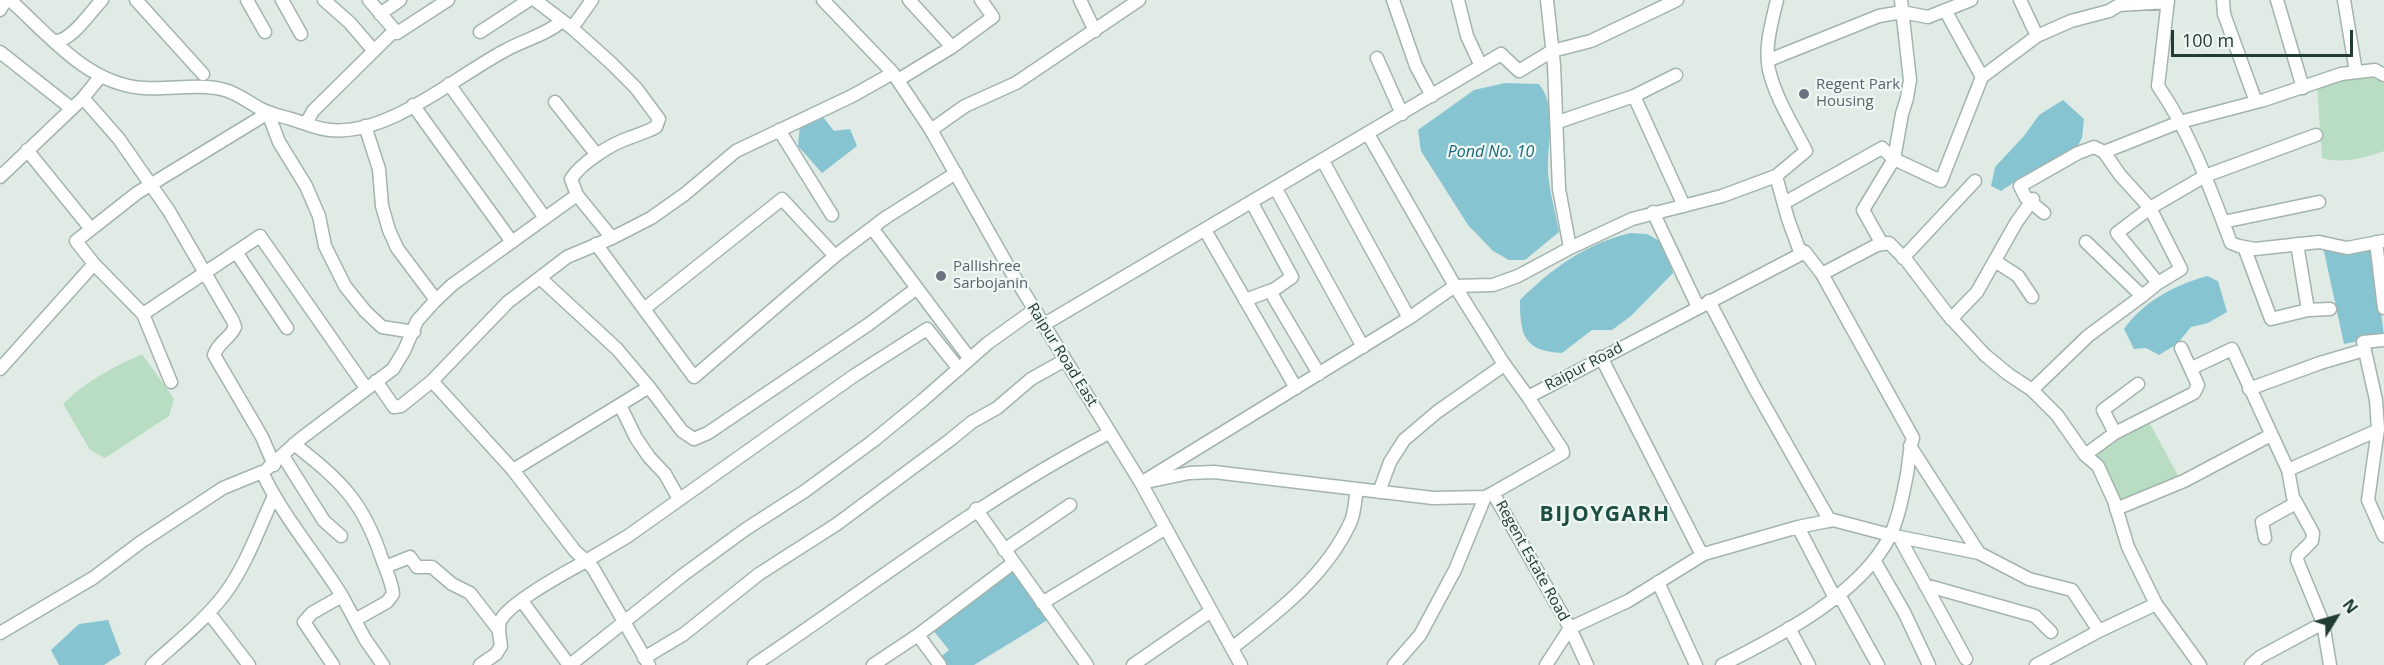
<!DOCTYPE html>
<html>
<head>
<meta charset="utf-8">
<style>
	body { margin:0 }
	#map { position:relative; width:2384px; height:665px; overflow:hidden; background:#e0ebe6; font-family:"Open Sans",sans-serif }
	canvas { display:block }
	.north { position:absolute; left:2306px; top:587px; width:60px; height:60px; -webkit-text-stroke:4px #f0f8f4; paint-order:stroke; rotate:53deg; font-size:16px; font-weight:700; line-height:24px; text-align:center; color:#213b35 }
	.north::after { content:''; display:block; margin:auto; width:21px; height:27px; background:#213b35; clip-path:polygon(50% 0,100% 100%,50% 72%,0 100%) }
	.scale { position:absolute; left:2171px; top:30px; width:182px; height:27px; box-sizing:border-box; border:3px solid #213b35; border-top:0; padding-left:8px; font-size:18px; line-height:21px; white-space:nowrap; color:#213b35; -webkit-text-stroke:4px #f0f8f4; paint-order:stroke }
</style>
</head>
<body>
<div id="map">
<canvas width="2384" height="665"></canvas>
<div class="north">N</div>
<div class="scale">100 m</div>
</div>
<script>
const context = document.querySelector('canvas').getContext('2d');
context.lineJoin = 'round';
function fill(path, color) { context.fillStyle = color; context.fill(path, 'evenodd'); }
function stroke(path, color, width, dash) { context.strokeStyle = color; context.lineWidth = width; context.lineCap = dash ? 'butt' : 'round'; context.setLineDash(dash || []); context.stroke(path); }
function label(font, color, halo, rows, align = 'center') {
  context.font = font + ' "Open Sans",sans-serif'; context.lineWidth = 4.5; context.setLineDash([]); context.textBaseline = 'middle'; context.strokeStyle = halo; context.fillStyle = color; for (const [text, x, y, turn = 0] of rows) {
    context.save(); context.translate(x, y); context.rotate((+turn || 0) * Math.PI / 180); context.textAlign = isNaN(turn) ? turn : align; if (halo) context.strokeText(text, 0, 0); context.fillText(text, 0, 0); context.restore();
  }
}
fill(new Path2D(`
	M2375,74L2384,79V151C2367,158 2339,164 2322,158L2317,86L2341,76Z
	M142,354L174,399L169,416L105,458L90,450L63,404C86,381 113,367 142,354Z
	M2148,420L2181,481L2119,505L2092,455L2116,436Z`), '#b8ddc3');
fill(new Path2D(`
	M1505,83L1539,84C1560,110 1544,151 1549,181C1551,198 1556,215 1559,232L1525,260H1509L1493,251L1468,225L1421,151L1418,130L1474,90Z
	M2063,100L2084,119L2082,138L2076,149L2022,182L2013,183L2001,191L1991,186L1995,167L2024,136L2039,115Z
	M820,113L834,131L850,129L857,146L822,173L798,146L800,124Z
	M1630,233L1647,234L1663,243L1673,273L1631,316L1612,330H1592L1562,353C1523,351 1520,334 1520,300C1552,268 1586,244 1630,233Z
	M2373,246L2384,336L2344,344L2323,247Z
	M2207,276L2218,281L2227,312L2208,323L2191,327L2177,344L2159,355L2146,348L2134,349L2124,329C2144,301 2175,285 2207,276Z
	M1016,569L1051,618L974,665H943L939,658L949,650L932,629Z
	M108,620L121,654L104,665H59L51,650L79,624Z`), '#87c4d1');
const minor = new Path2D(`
	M10,0C49,35 88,85 144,88C171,90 198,83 225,90C239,94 249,103 261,109C271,114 281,116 291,119C305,123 316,129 330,130C389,136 456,76 506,50C524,40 546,35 562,21
	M136,0L203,74
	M247,0L265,32
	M282,0L301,34
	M324,0L350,23L374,51
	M369,0L397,33L448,0
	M823,0L893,73L931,130L1009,268L1141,483L1241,665
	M909,0L952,47
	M1080,0L1095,31
	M1393,0L1416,66L1432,96
	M1547,0L1554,65L1559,189L1570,248L1632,219L1722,196L1776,176
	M2020,0L2037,36
	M2168,0L2158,86C2191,134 2210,188 2231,243L2239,246L2255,249L2319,242L2347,248L2384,241
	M2223,0L2224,14L2256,102
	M2277,0L2303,88
	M2344,0L2356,72
	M0,10L6,0
	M380,14L400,0
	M572,28L592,0
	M480,32L529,0
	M55,41C71,42 91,11 102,0
	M0,52L71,108
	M1377,58L1402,114
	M1769,60L1879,16L1902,12L1928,17L1971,0
	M1481,66L1501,54L1519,71L1552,51L1591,41L1677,0
	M1982,77L2037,36L2071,21L2109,11L2119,5L2168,2
	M898,80L952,47L993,17L981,0
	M449,84L545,218
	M1634,96L1684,206
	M83,98L119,139L169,211L233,321L235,327C230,339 219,341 214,355L262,437L274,465
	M555,102L597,155
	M413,105L512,242
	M1558,122L1634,96L1676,75
	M306,124L313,111L394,31
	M365,126L379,169L382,206L389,230L397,248L436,300
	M779,130L832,215
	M931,130L965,106L1016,83L1139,0
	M1368,134L1455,286L1493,285L1518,276L1570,248
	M27,150L91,229
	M2104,152L2180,122L2264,100L2341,74L2375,70L2384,75
	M1323,161L1409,318
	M0,177L83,98L100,77
	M1276,189L1363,347
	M1784,203L1882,148L1894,159L1941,181L1982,77L1945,10
	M1653,212L1698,307
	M2044,213L2026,198L2020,186L2078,153L2094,147L2104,152L2120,175L2150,208L2181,269L2158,283
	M2223,222L2319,202
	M872,228L970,359
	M1205,230L1296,388
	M612,238L651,218L685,194L736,151L852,96L893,73
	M2086,242L2142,296L2158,283L2117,233L2150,208L2205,176L2316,135
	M2376,242L2384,308
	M596,244L694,377L835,256L885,218L956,173
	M1882,244L1863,210L1894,159L1902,114L1907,98L1910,80L1901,0
	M2297,244L2308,310
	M2244,247L2271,319L2308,310L2330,309
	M236,252L287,328
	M1903,258L1975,181
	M1995,261L2018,276L2032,297
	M94,264L143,314L171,382
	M1822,274L1877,245L1889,243L1907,261L1948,315L1985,355L2008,374L2032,390L2057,415L2085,455L2098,466L2114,501L2128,547L2156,604
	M540,278L617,349L649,387
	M1274,298L1319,374
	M1245,300L1275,289L1292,277L1252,203
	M1709,301L1754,387L1830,521
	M644,309L782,199L835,256
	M143,314L260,236L366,388
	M1951,319L1977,292L2016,223L2033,199
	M1043,325L1481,66L1467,36L1458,0
	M2384,340L2363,342L2376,400L2378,429L2368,500L2384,536
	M1601,357L1702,555
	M2192,368L2232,349L2288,470L2293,497L2313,533L2312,541L2298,555L2297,560L2323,623L2330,665
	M0,369L94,264L76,241L137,193L268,113L279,142L306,186L319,216L325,246L345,286L365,311L382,327L414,332
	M376,381L394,407L401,406L432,381L508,302L567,257L612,238L577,195L571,179C581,163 611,144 629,138C639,134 647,132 656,127L659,119L636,88L611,63L572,28L535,0
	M432,381L513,470
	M2249,389L2320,363L2364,350
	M2032,390L2088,336L2142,296
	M620,405L636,438L649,457L665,474L679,499
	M2115,433L2103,410L2138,384
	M294,444C341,481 363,501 382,559C386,570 392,582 393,594L387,602L355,620
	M1910,446L1979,553
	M2085,455L2115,433L2194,393L2198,385L2181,348
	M283,456L324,521L341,536
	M268,468L299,440L393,369L404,351L417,321L434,302L452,285L577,195
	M2288,470L2378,430
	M1151,481L1189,473L1214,472L1433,498L1485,497L1493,493L1570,628L1587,665
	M1141,483L1409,318L1455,286L1502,361L1528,397L1805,252
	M1379,492L1390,462L1404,440L1437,412L1504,365
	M1493,493L1563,453L1562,449L1528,397
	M976,509L1087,665
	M2116,509L2184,481L2271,435
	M1798,527L1835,598L1842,600L1878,665
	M1899,537L1966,659
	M2265,538L2262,522L2296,503
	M1004,550L1070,505
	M1874,560L1904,612L1929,665
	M385,567L410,557L417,567H432L452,584L470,593L498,629
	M1658,582L1696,665
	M1925,585L2035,616L2051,632
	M342,596L365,639L383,665
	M522,601L569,665
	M1042,603L1166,528
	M209,613L249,665
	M1570,628L1628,601L1704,554L1798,527L1833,520L1890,535L1979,553L2029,579L2072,590L2099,631
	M1789,628L1809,665
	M0,633L93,578L141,542L223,488L262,472C283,517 316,554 342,596L312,613L304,622L333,665
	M918,635L940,665
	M1232,648C1277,613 1327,575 1351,521C1355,511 1355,499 1357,489
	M644,658L684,634L759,574L837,524L950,440L972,422L997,408L1031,379L1065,360
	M152,665C176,643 204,621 224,595C246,566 259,528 274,496
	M480,665L496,654L501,646C500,637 496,626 502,618C514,600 565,573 586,561L575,551L513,470L649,387L682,431L694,439L708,433L869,324L917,288
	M570,665L683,575L746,529L805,491L873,441L923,400L988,343L1034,310
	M649,665L593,568L586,561L628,536L855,375L927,329L959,369
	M754,665C872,586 983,498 1109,433
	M873,665L918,635L1013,563
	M1133,665L1211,611
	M1394,665L1420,635L1455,570L1485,497
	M1546,665L1570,628
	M1722,665C1779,636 1860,595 1890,536C1899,517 1903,494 1907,474C1909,462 1909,450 1913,438L1822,274L1805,252L1799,249L1788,219L1776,176L1806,151C1793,125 1776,99 1769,70C1764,48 1772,21 1777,0
	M2036,665L2099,631L2156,604L2200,665
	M2251,665L2260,657L2323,623`);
stroke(minor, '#a3b3ad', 15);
stroke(minor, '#fff', 12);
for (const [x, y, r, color] of [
	[1804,94,6,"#6b7280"],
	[941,276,6,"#6b7280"]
]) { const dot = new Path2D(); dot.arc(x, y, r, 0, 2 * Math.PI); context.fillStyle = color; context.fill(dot); stroke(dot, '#f0f8f4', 2); }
label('15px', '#5b616d', '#f0f8f4', [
	["Regent Park",1816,85],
	["Housing",1816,102],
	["Pallishree",953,267],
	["Sarbojanin",953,284]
], 'left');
label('15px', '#213b35', '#f0f8f4', [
	["Raipur Road East",1062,355,58],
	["Raipur Road",1584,367,-28],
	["Regent Estate Road",1532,561,61]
]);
label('italic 16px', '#1a6678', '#f0f8f4', [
	["Pond No. 10",1491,152]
]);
context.letterSpacing = '1.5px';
label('bold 21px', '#1c4e43', '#f0f8f4', [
	["BIJOYGARH",1605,515]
]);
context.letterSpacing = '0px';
</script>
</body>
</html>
